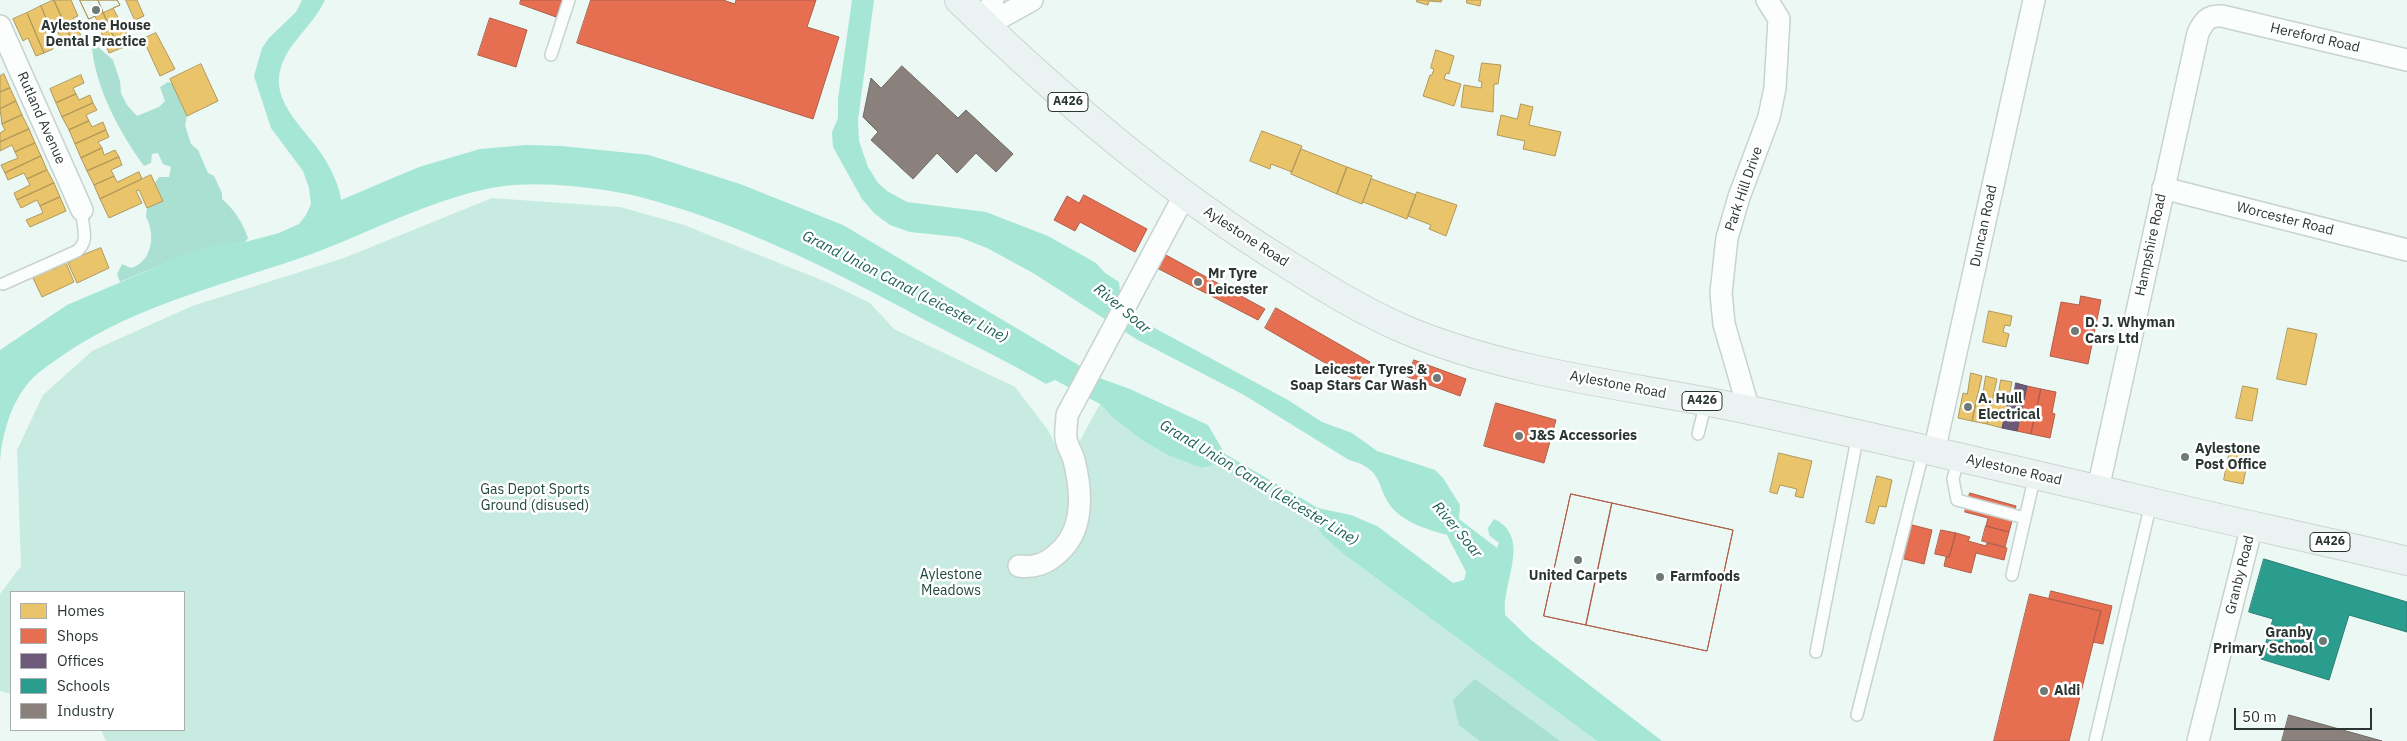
<!DOCTYPE html>
<html>
<head>
<meta charset="utf-8">
<style>
	body { margin:0 }
	#map { position:relative; width:2407px; height:741px; overflow:hidden; background:#ecf8f4; font-family:"IBM Plex Sans",sans-serif }
	canvas { display:block }
	.legend { position:absolute; left:10px; top:591px; width:175px; height:140px; box-sizing:border-box; background:#fff; border:1px solid #aaafad; margin:0; padding:6px 9px; list-style:none; font-size:15px; color:#2b3633 }
	.legend li { display:flex; align-items:center; gap:10px; height:25px }
	.legend b { width:25px; border:1px solid #aaafad }
	.scale { position:absolute; left:2234px; top:708px; width:138px; height:22px; box-sizing:border-box; border:2px solid #2b3633; border-top:0; padding-left:6px; font-size:15px; line-height:18px; white-space:nowrap; color:#2b3633; -webkit-text-stroke:4px #fff; paint-order:stroke }
</style>
</head>
<body>
<div id="map">
<canvas width="2407" height="741"></canvas>
<ul class="legend">
<li><b style="height:14px;background:#e9c46a"></b>Homes</li>
<li><b style="height:14px;background:#e76f51"></b>Shops</li>
<li><b style="height:14px;background:#6d597a"></b>Offices</li>
<li><b style="height:14px;background:#2a9d8f"></b>Schools</li>
<li><b style="height:14px;background:#8a817c"></b>Industry</li>
</ul>
<div class="scale">50 m</div>
</div>
<script>
const context = document.querySelector('canvas').getContext('2d');
context.lineJoin = 'round';
function fill(path, color) { context.fillStyle = color; context.fill(path, 'evenodd'); }
function stroke(path, color, width, dash) { context.strokeStyle = color; context.lineWidth = width; context.lineCap = dash ? 'butt' : 'round'; context.setLineDash(dash || []); context.stroke(path); }
function label(font, color, halo, rows, align = 'center') {
  context.font = font + ' "IBM Plex Sans",sans-serif'; context.lineWidth = 5; context.setLineDash([]); context.textBaseline = 'middle'; context.strokeStyle = halo; context.fillStyle = color; for (const [text, x, y, turn = 0] of rows) {
    context.save(); context.translate(x, y); context.rotate((+turn || 0) * Math.PI / 180); context.textAlign = isNaN(turn) ? turn : align; if (halo) context.strokeText(text, 0, 0); context.fillText(text, 0, 0); context.restore();
  }
}
fill(new Path2D(`
	M492,198L620,207L684,225L829,283L870,303L894,329L1015,387L1048,430L1056,446L1078,444L1100,404L1113,418L1142,440L1202,468L1217,464L1314,521L1323,536L1342,553L1597,741H106L101,730H184V592H11V694L0,691V594L21,566L17,450L43,395L92,351L192,306L344,258Z`), '#c8ebe1');
fill(new Path2D(`
	M98,47L113,60L120,81L121,93L127,105L137,116L159,107L165,101L160,87L168,82L172,83L187,116L185,125L191,144L198,150L208,173L214,176L222,193V199C234,209 243,223 248,238L245,242C200,246 162,265 120,282L117,274L122,264L131,268C152,262 156,235 146,217L147,208L163,201L155,183L159,177H169L171,167L163,164L158,153L152,154L151,163L144,166C120,133 96,89 92,48Z
	M1475,679L1560,741H1480L1459,725L1453,700Z`), '#aae0d1');
fill(new Path2D(`
	M302,0H325C314,25 286,44 280,71C273,100 299,124 315,145C326,159 339,182 341,200L419,167L480,149L526,145L562,146L649,155L740,184L843,225L1102,379L1130,389L1208,425L1225,454L1318,508L1351,515L1377,526L1453,583L1464,580L1466,572L1447,535C1429,530 1408,524 1394,510C1374,488 1387,470 1349,460L1244,395L1136,339L1033,273L987,248L959,237L910,232L890,225L875,214L862,199L833,147L832,132L838,118V99L852,0H874L858,120L859,141L868,167L878,183L887,191L907,202L986,212L1048,236L1096,263L1105,273L1119,282L1121,302L1149,325L1288,400L1322,422L1352,433L1377,451L1435,470L1443,478L1460,505L1459,519L1497,548L1499,543L1489,535L1488,528L1494,519C1526,534 1510,569 1506,596C1504,602 1505,609 1505,615L1531,640L1662,741H1597L1342,553L1323,536L1314,521L1217,464L1202,468L1168,455L1142,440L1113,418L1100,404L1055,380L1046,384C1007,361 965,341 925,320C849,279 773,240 691,212C665,204 638,195 610,191C572,185 530,181 491,188C431,200 374,230 317,252C232,283 139,303 63,355C52,363 39,371 30,381C11,402 1,437 0,464V350L67,305L194,251L220,244L245,242L279,233L299,224L306,215L311,204L309,188L303,171L271,128L254,76L262,48L269,38L296,12Z`), '#a5e6d4');
const homes = new Path2D(`
	M54,0L72,40L63,44L55,26L50,28L41,6Z
	M54,0H71L78,16L73,18L81,36L72,40Z
	M80,0H98L119,49L109,53L95,16L89,19Z
	M80,0H117L120,5L89,19Z
	M98,0H117L120,5L113,8L132,44L119,49Z
	M126,0H137L144,16L135,20Z
	M1417,0H1442L1441,2L1429,1L1428,5L1417,2Z
	M1467,0H1481L1480,6L1467,3Z
	M41,6L50,28L45,31L53,49L44,53L27,13Z
	M27,13L44,53L36,56L28,38L23,41L13,19Z
	M156,33L175,69L160,76L143,39Z
	M1436,50L1454,56L1449,74L1446,73L1444,79L1461,84L1454,106L1423,96L1430,75H1432L1434,69L1431,68Z
	M1482,63L1501,65L1498,84H1494L1493,112L1461,107L1464,85L1481,88L1482,82L1479,81Z
	M201,64L218,101L187,116L170,79Z
	M4,74L10,88L0,92V76Z
	M81,75L84,83L73,88L76,94L56,103L50,89Z
	M10,88L16,101L0,109V92Z
	M76,94L79,100L90,95L93,103L62,117L56,103Z
	M16,101L22,115L2,124L0,109Z
	M93,103L97,110L86,115L89,121L69,130L62,117Z
	M1521,104L1533,107L1529,125L1561,132L1555,156L1523,149L1525,141L1497,135L1501,115L1517,119Z
	M22,115L29,129L0,142V133L5,130L2,124Z
	M89,121L92,127L103,122L106,130L75,144L69,130Z
	M29,129L35,143L15,152L12,145L0,151V142Z
	M106,130L109,137L98,142L102,148L81,158L75,144Z
	M1262,131L1302,146L1292,172L1271,164L1270,169L1250,161Z
	M35,143L41,156L5,173L1,165L18,158L15,152Z
	M102,148L104,155L115,150L119,157L87,171L81,158Z
	M1301,149L1347,167L1337,194L1291,174Z
	M41,156L47,170L27,179L24,173L8,180L5,173Z
	M119,157L122,165L111,170L114,176L94,185L87,171Z
	M1347,167L1372,176L1362,204L1337,194Z
	M47,170L54,183L17,200L14,193L30,185L27,179Z
	M139,172L142,179L100,199L94,185L114,176L117,182Z
	M151,175L163,201L147,208L139,190L136,191L142,203L109,218L100,199Z
	M1372,179L1416,195L1407,219L1363,202Z
	M54,183L60,197L40,206L37,200L21,208L17,200Z
	M1417,192L1457,205L1446,236L1429,229L1431,225L1408,216Z
	M60,197L66,211L30,227L26,220L43,213L40,206Z
	M101,248L109,268L77,283L68,263L85,254Z
	M66,263L74,282L42,297L33,278L52,267L53,269Z
	M1989,311L2012,316L2010,326L2005,325L2003,332L2009,334L2006,347L1983,342Z
	M2288,328L2317,334L2306,385L2277,379Z
	M1971,373L1982,376L1972,421L1958,418L1963,393L1967,394Z
	M1986,376L1997,379L1987,424L1972,421L1977,396L1982,397Z
	M2001,380L2012,382L2002,428L1987,424L1992,400H1997Z
	M2243,386L2258,389L2252,421L2236,418Z
	M2231,445L2250,449L2243,484L2224,480Z
	M1779,453L1812,461L1803,498L1795,496L1797,489L1780,485L1777,494L1770,492Z
	M1877,476L1892,480L1886,507L1879,506L1874,524L1866,522Z`);
fill(homes, '#e9c46a');
stroke(homes, '#b0995a', 1);
const shops = new Path2D(`
	M521,0H562L556,17L520,4Z
	M591,0H723L735,4L736,0H816L807,27L839,37L813,119L577,43Z
	M490,18L527,30L516,67L478,55Z
	M1084,195L1147,229L1135,252L1080,222L1075,231L1054,220L1067,196L1079,203Z
	M1164,254L1265,309L1258,320L1157,268Z
	M2081,296L2101,300L2088,364L2050,356L2061,302L2079,305Z
	M1276,308L1370,362L1358,382L1265,328Z
	M1414,360L1466,379L1460,396L1408,377Z
	M2027,386L2041,389L2031,434L2017,431Z
	M2041,389L2056,392L2052,413L2055,414L2050,438L2031,434Z
	M1496,403L1556,420L1544,463L1484,446Z
	M1970,493L2016,506L2009,532L1986,526L1988,518L1965,512Z
	M1571,494L1733,530L1707,651L1544,616Z
	M1571,494L1612,503L1586,625L1544,616Z
	M1612,503L1733,530L1707,651L1586,625Z
	M1912,525L1932,530L1924,564L1904,559Z
	M1986,526L2009,532L2005,547L1982,541Z
	M1941,530L1956,533L1949,557L1935,554Z
	M1956,533L1970,537L1968,541L1986,546L1987,543L2007,548L2004,560L1976,553L1971,573L1944,566L1946,557H1949Z
	M2051,591L2112,606L2103,644L2093,642L2101,611L2049,599Z
	M2030,594L2101,611L2069,741H1994Z`);
fill(shops, '#e76f51');
stroke(shops, '#af5e48', 1);
const offices = new Path2D(`
	M2016,383L2027,386L2017,431L2002,428L2008,403L2012,404Z`);
fill(offices, '#6d597a');
stroke(offices, '#594e65', 1);
const schools = new Path2D(`
	M2264,559L2407,602V632L2349,615L2329,680L2261,659L2273,619L2249,612Z`);
fill(schools, '#2a9d8f');
stroke(schools, '#2a7e73', 1);
const industry = new Path2D(`
	M902,66L958,118L966,110L1013,154L996,172L976,153L957,173L937,153L913,179L871,140L878,132L863,117L871,78L881,88Z
	M2289,715L2382,741H2282Z`);
fill(industry, '#8a817c');
stroke(industry, '#6e6a66', 1);
const service = new Path2D(`
	M551,55L569,0
	M3,284L77,251C91,239 81,226 82,210
	M1698,434L1706,402
	M1959,457L1953,479L1957,500L2025,518
	M2012,575L2035,475
	M1816,652L1858,434
	M1857,715L1924,449
	M2095,741L2151,503`);
const minor = new Path2D(`
	M0,26L82,210
	M985,26L1032,0
	M985,26L993,0
	M2163,188L2407,250
	M1749,410L1724,324L1721,293L1727,238L1739,197L1769,117L1775,88L1779,19L1767,0
	M1934,452L2034,0
	M2098,489L2198,33C2204,21 2208,15 2222,16L2407,60
	M1019,566C1035,568 1046,564 1058,553C1085,530 1082,492 1074,460C1072,453 1067,446 1066,438C1065,431 1067,423 1067,415L1184,196
	M2198,741L2252,526`);
const primary = new Path2D(`
	M959,0C1060,98 1167,190 1287,264C1325,288 1364,312 1406,330C1516,376 1639,386 1754,411C1887,440 2019,471 2151,502C2236,523 2322,540 2407,561`);
stroke(service, '#c7d3cf', 14);
stroke(minor, '#c7d3cf', 24);
stroke(primary, '#cdd4d2', 30);
stroke(service, '#fcfefd', 11);
stroke(minor, '#fcfefd', 21);
stroke(primary, '#eaf3f1', 28);
for (const [x, y, r, color] of [
	[96,10,5,"#6f7a77"],
	[1198,282,5,"#6f7a77"],
	[2075,331,5,"#6f7a77"],
	[1437,378,5,"#6f7a77"],
	[1968,407,5,"#6f7a77"],
	[1519,436,5,"#6f7a77"],
	[2185,457,5,"#6f7a77"],
	[1578,560,5,"#6f7a77"],
	[1660,577,5,"#6f7a77"],
	[2323,641,5,"#6f7a77"],
	[2044,691,5,"#6f7a77"]
]) { const dot = new Path2D(); dot.arc(x, y, r, 0, 2 * Math.PI); context.fillStyle = color; context.fill(dot); stroke(dot, '#fff', 2); }
for (const [x, y, w] of [
	[1068,102,40],
	[1702,401,40],
	[2330,542,40]
]) { const box = new Path2D(); box.roundRect(x - w / 2, y - 9.5, w, 19, 4); context.fillStyle = '#fff'; context.fill(box); stroke(box, '#2b3633', 1); }
label('bold 12px', '#2b3633', null, [
	["A426",1068,102],
	["A426",1702,401],
	["A426",2330,542]
]);
label('bold 14px', '#2b3633', '#fff', [
	["Aylestone House",96,26,"center"],
	["Dental Practice",96,42,"center"],
	["Mr Tyre",1208,274],
	["Leicester",1208,290],
	["D. J. Whyman",2085,323],
	["Cars Ltd",2085,339],
	["Leicester Tyres &",1427,370,"right"],
	["Soap Stars Car Wash",1427,386,"right"],
	["A. Hull",1978,399],
	["Electrical",1978,415],
	["J&S Accessories",1529,436],
	["Aylestone",2195,449],
	["Post Office",2195,465],
	["United Carpets",1578,576,"center"],
	["Farmfoods",1670,577],
	["Granby",2313,633,"right"],
	["Primary School",2313,649,"right"],
	["Aldi",2054,691]
], 'left');
label('14px', '#2b3633', '#fff', [
	["Hereford Road",2315,38,13],
	["Rutland Avenue",41,118,66],
	["Park Hill Drive",1744,189,-71],
	["Worcester Road",2285,219,14],
	["Duncan Road",1984,226,-78],
	["Aylestone Road",1246,237,33],
	["Hampshire Road",2151,245,-78],
	["Aylestone Road",1618,385,11],
	["Aylestone Road",2014,470,13],
	["Granby Road",2240,575,-76]
]);
label('14px', '#1d453b', '#fff', [
	["Gas Depot Sports",535,490],
	["Ground (disused)",535,506],
	["Aylestone",951,575],
	["Meadows",951,591]
]);
label('italic 15px', '#1a6051', '#fff', [
	["Grand Union Canal (Leicester Line)",905,287,27],
	["River Soar",1122,309,40],
	["Grand Union Canal (Leicester Line)",1259,483,31],
	["River Soar",1457,530,50]
]);
</script>
</body>
</html>
